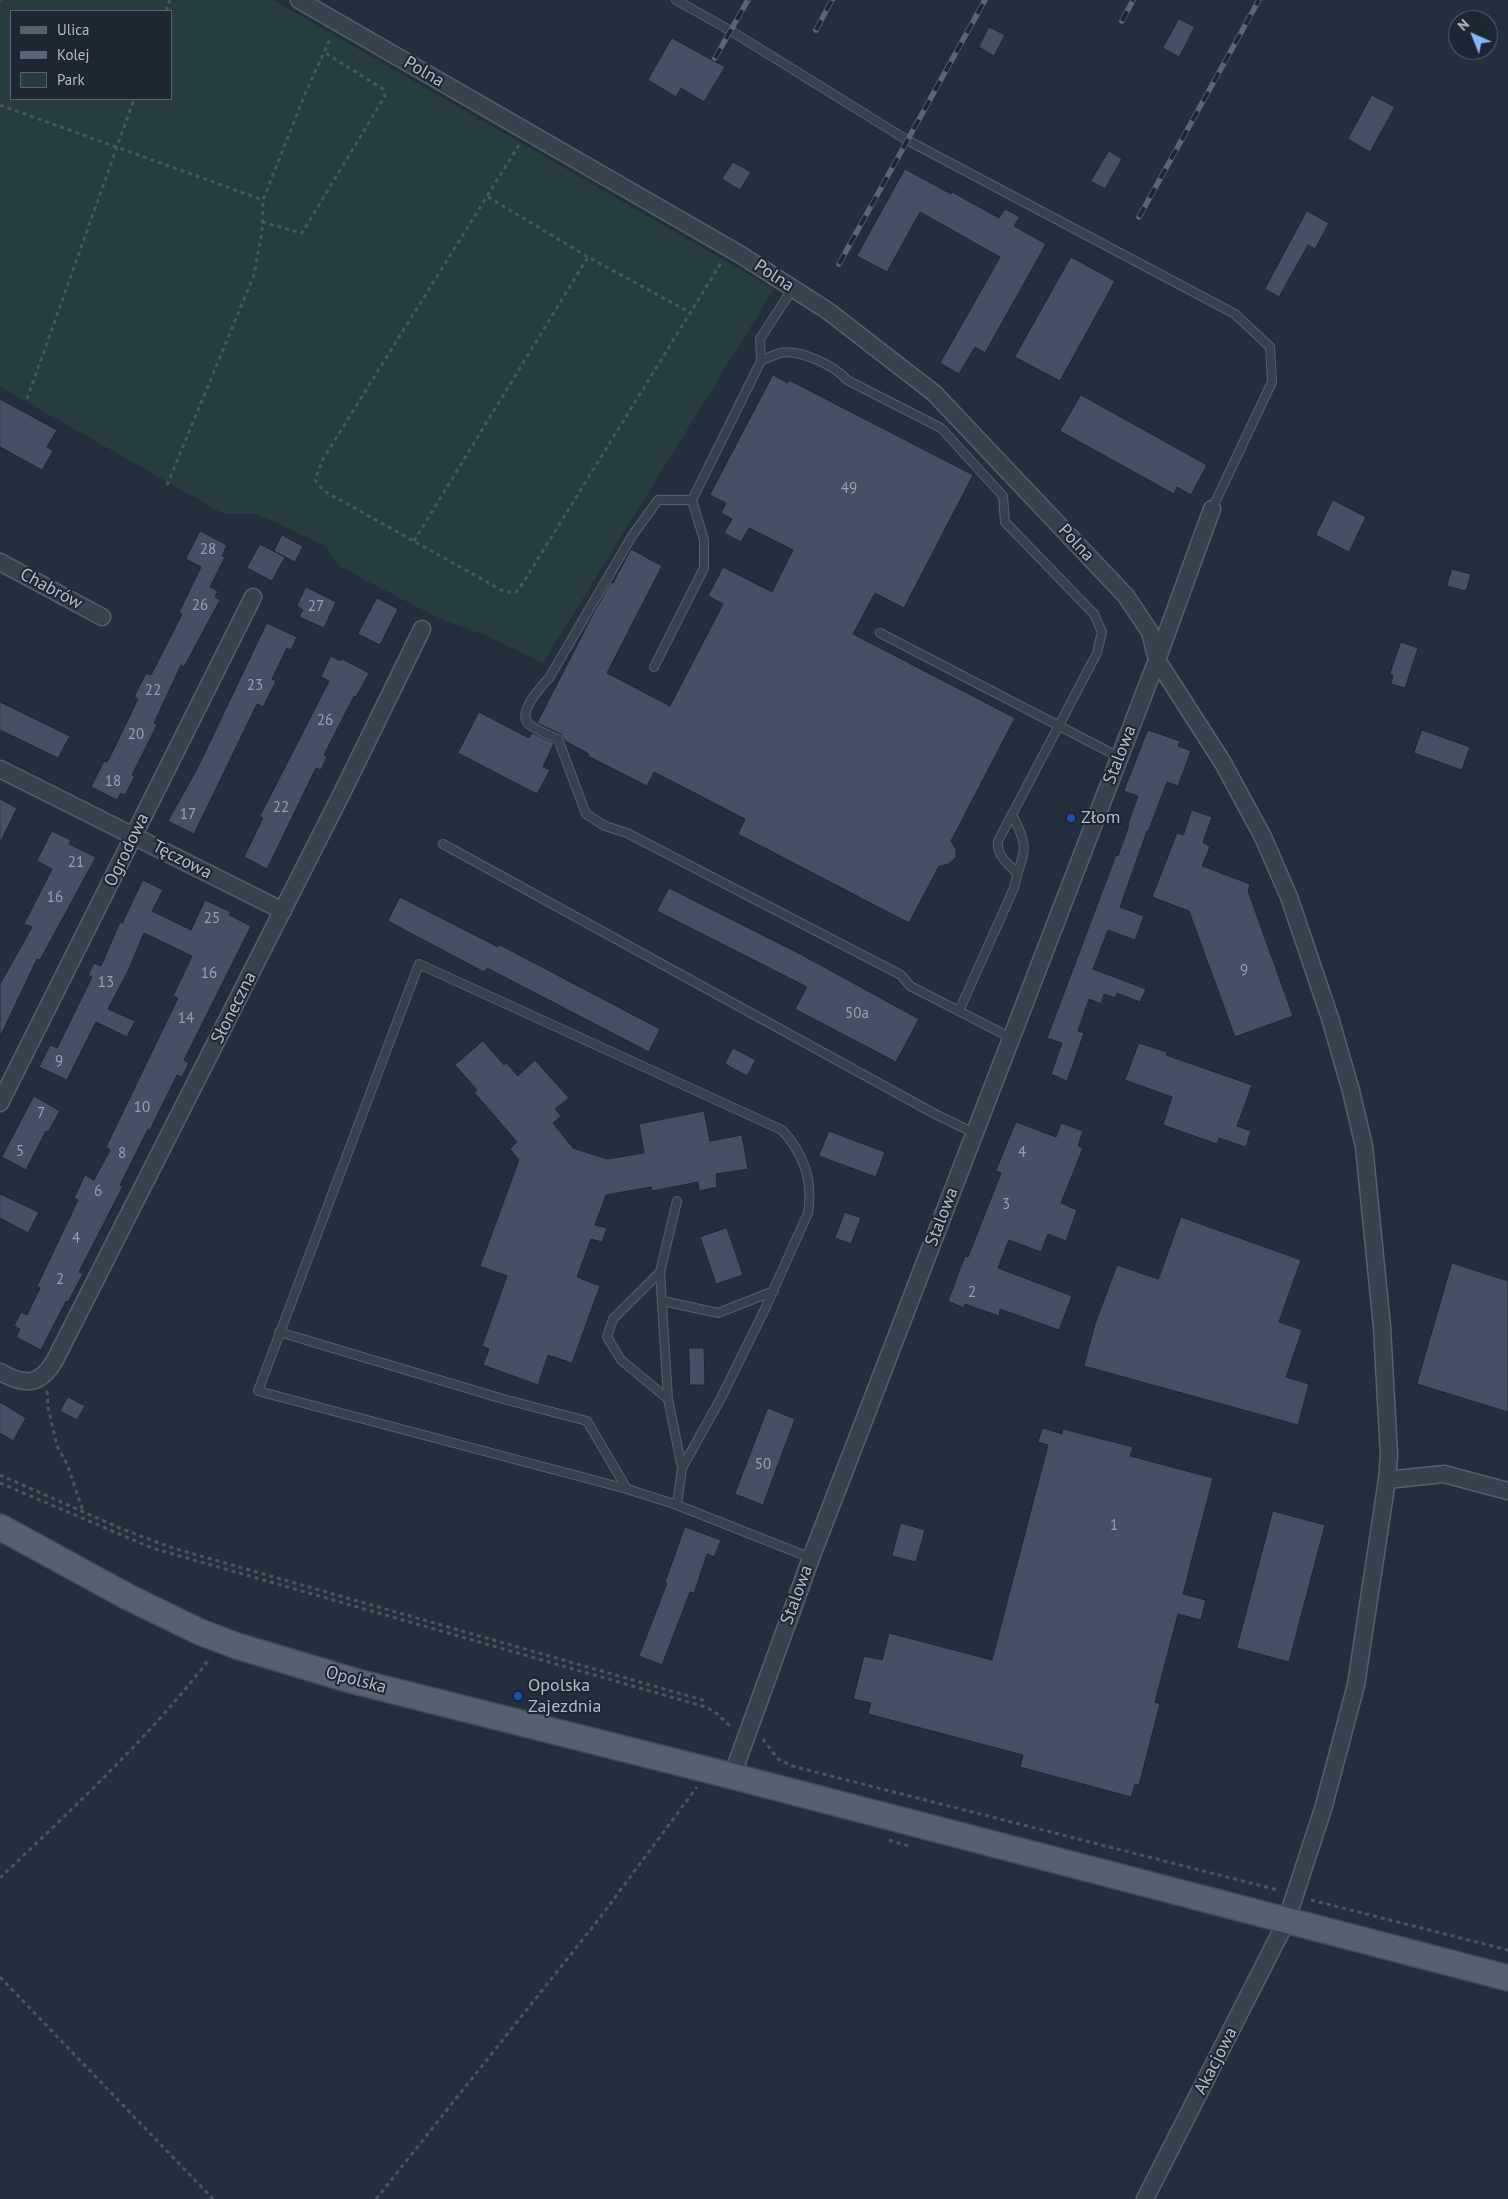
<!DOCTYPE html>
<html>
<head>
<meta charset="utf-8">
<style>
	body { margin:0 }
	#map { position:relative; width:1508px; height:2199px; overflow:hidden; background:#242f3e; font-family:"PT Sans",sans-serif }
	canvas { display:block }
	.legend { position:absolute; left:10px; top:10px; width:162px; height:90px; box-sizing:border-box; background:#1d2633; border:1px solid #59626f; margin:0; padding:6px 9px; list-style:none; font-size:15px; color:#b4bcc9 }
	.legend li { display:flex; align-items:center; gap:10px; height:25px }
	.legend b { width:25px; border:1px solid #59626f }
	.north { position:absolute; left:1448px; top:10px; width:50px; height:50px; box-sizing:border-box; background:#1d2633; border:1px solid #59626f; border-radius:50%; rotate:316deg; font-size:14px; font-weight:700; line-height:20px; text-align:center; color:#b4bcc9 }
	.north::after { content:''; display:block; margin:auto; width:18px; height:22px; background:#8ab4f8; clip-path:polygon(50% 0,100% 100%,50% 72%,0 100%) }
</style>
</head>
<body>
<div id="map">
<canvas width="1508" height="2199"></canvas>
<ul class="legend">
<li><b style="height:6px;background:#56606e"></b>Ulica</li>
<li><b style="height:6px;background:#5a6575"></b>Kolej</li>
<li><b style="height:14px;background:#263c3f"></b>Park</li>
</ul>
<div class="north">N</div>
</div>
<script>
const context = document.querySelector('canvas').getContext('2d');
context.lineJoin = 'round';
function fill(path, color) { context.fillStyle = color; context.fill(path, 'evenodd'); }
function stroke(path, color, width, dash) { context.strokeStyle = color; context.lineWidth = width; context.lineCap = dash ? 'butt' : 'round'; context.setLineDash(dash || []); context.stroke(path); }
function label(font, color, halo, rows, align = 'center') {
  context.font = font + ' "PT Sans",sans-serif'; context.lineWidth = 4; context.setLineDash([]); context.textBaseline = 'middle'; context.strokeStyle = halo; context.fillStyle = color; for (const [text, x, y, turn = 0] of rows) {
    context.save(); context.translate(x, y); context.rotate((+turn || 0) * Math.PI / 180); context.textAlign = isNaN(turn) ? turn : align; if (halo) context.strokeText(text, 0, 0); context.fillText(text, 0, 0); context.restore();
  }
}
fill(new Path2D(`
	M0,0H273L774,289L543,663L485,635L440,619L394,595L341,567L325,546L257,514H224L0,387ZM11,11H171V99H11Z`), '#263c3f');
const building = new Path2D(`
	M1179,19L1195,27L1179,57L1163,48Z
	M989,27L1005,35L994,56L979,47Z
	M672,38L725,67L704,102L681,88L676,97L648,80Z
	M1372,95L1395,107L1370,152L1348,139Z
	M1109,151L1122,159L1105,189L1091,181Z
	M733,162L751,172L740,190L722,179Z
	M905,169L951,194L952,192L999,218L1005,209L1020,217L1014,226L1046,244L985,353L975,347L959,374L940,363L1000,257L920,212L887,272L857,256Z
	M1307,211L1329,223L1315,249L1308,245L1279,297L1265,289Z
	M1071,257L1115,281L1060,381L1015,357Z
	M773,375L788,383L789,380L973,475L904,608L875,593L853,634L1015,718L951,841L956,849V857L949,864L939,866L909,923L738,834L745,819L654,772L647,786L588,756L589,754L565,741L561,734L537,723L594,612L611,582L613,583L631,549L662,566L607,673L670,706L723,604L708,596L723,567L772,592L793,550L749,528L741,542L724,533L732,519L721,513L726,503L710,495Z
	M1081,395L1207,465L1191,495L1177,487L1174,494L1060,431Z
	M0,399L57,430L47,447L53,451L42,470L0,447Z
	M1333,500L1366,517L1349,552L1316,535Z
	M200,531L227,545L222,556L225,557L210,587L218,591L215,597L220,600L184,667L181,665L154,723L157,725L132,775L135,776L125,795L121,793L117,800L91,787L104,761L107,762L109,759L138,699L134,697L146,673L151,675L182,614L179,612L201,567L186,559Z
	M282,535L303,546L295,562L274,551Z
	M260,544L285,557L272,581L247,568Z
	M1452,569L1471,574L1466,591L1447,586Z
	M306,587L336,602L324,628L299,617L303,610L297,606Z
	M377,598L398,609L380,645L358,634Z
	M267,623L297,637L291,650L287,648L272,679L276,681L263,707L257,704L194,834L168,821L198,767Z
	M1401,642L1418,648L1405,688L1391,684L1393,675L1390,674Z
	M331,656L340,661L342,659L369,673L356,697L354,696L324,755L327,757L321,770L316,768L267,869L244,857L263,818L260,816L329,681L321,677Z
	M0,702L70,736L58,758L0,730Z
	M479,712L529,738L532,733L554,743L543,767L550,770L537,794L458,753Z
	M1148,730L1180,741L1178,746L1191,751L1178,786L1167,782L1148,832L1147,831L1120,907L1144,916L1135,940L1108,930L1093,969L1146,989L1140,1002L1117,993L1115,998L1104,994L1101,1004L1089,999L1078,1031L1084,1033L1067,1081L1051,1074L1062,1043L1047,1038L1116,855L1118,856L1129,825L1128,824L1138,796L1124,791Z
	M1422,730L1470,747L1462,770L1414,753Z
	M0,799L17,808L0,843Z
	M1192,810L1212,817L1203,842L1210,847L1202,866L1250,884L1248,891L1293,1016L1235,1037L1189,911L1152,897L1177,833L1183,835Z
	M52,831L71,840L69,844L96,857L40,960L37,959L0,1037V984L32,927L24,924L52,869L37,861Z
	M143,880L163,890L152,911L191,930L205,900L231,912L229,915L251,926L184,1060L189,1063L182,1077L177,1075L150,1130L148,1129L120,1185L123,1186L79,1272L83,1274L68,1302L66,1301L41,1350L16,1337L20,1329L14,1326L21,1312L27,1315L40,1288L37,1286L78,1200L74,1198L85,1175L94,1180L110,1150L106,1147L178,998L173,996L192,956L144,933L128,971L108,1009L135,1021L127,1037L96,1022L67,1080L39,1067L50,1045L57,1048L92,977L88,975L94,963L101,966L120,922L122,923Z
	M669,888L802,955L919,1019L896,1062L795,1009L807,987L657,911Z
	M400,897L498,947L500,945L660,1029L649,1052L487,968L484,972L388,921Z
	M483,1041L504,1065L506,1063L518,1076L535,1060L569,1098L555,1109L561,1116L553,1123L573,1148L607,1159L644,1153L639,1124L704,1111L710,1141L742,1135L748,1169L716,1174L717,1187L699,1191L698,1182L652,1191L651,1187L606,1195L595,1225L607,1228L602,1242L591,1239L577,1277L600,1286L572,1363L548,1355L538,1385L483,1365L489,1349L482,1346L507,1276L480,1266L519,1160L510,1149L517,1142L474,1092L477,1090L455,1065Z
	M1139,1043L1167,1052L1166,1055L1252,1085L1237,1126L1251,1131L1246,1147L1219,1138L1217,1144L1163,1125L1172,1097L1125,1080Z
	M733,1048L756,1060L747,1076L725,1064Z
	M34,1096L60,1111L48,1132L46,1131L26,1170L2,1157Z
	M1016,1122L1056,1137L1061,1123L1083,1131L1078,1146L1083,1148L1061,1203L1077,1210L1066,1241L1048,1234L1041,1252L1009,1240L998,1268L1072,1296L1059,1330L1000,1309L999,1316L965,1304L964,1308L948,1301L965,1256L968,1257L1001,1173L996,1171Z
	M829,1131L885,1152L876,1177L819,1156Z
	M0,1194L39,1212L28,1233L0,1218Z
	M845,1212L861,1218L851,1244L835,1238Z
	M1181,1217L1301,1260L1279,1322L1302,1330L1286,1377L1309,1384L1298,1425L1084,1366L1095,1324L1117,1265L1158,1279Z
	M727,1228L743,1275L716,1284L700,1237Z
	M1452,1263L1508,1281V1412L1417,1384Z
	M689,1348H704L705,1385H690Z
	M68,1397L85,1406L77,1420L60,1411Z
	M0,1402L26,1418L13,1441L0,1433Z
	M768,1408L795,1419L763,1505L735,1494Z
	M1043,1428L1062,1434L1063,1429L1133,1447L1130,1456L1213,1478L1183,1594L1206,1600L1201,1620L1178,1614L1155,1702L1160,1704L1139,1785L1135,1784L1131,1797L1020,1767L1023,1755L868,1714L871,1703L853,1699L864,1656L882,1660L889,1633L992,1660L1048,1445L1038,1442Z
	M1273,1511L1325,1525L1289,1662L1237,1648Z
	M901,1523L925,1530L916,1562L892,1556Z
	M685,1527L721,1540L714,1557L707,1554L694,1593L690,1592L662,1665L639,1656L667,1583H665Z`);
fill(building, '#455162');
stroke(building, '#1f2835', 1);
const service = new Path2D(`
	M676,0L731,31L907,140L1235,314L1270,347L1272,382L1212,509
	M761,361L760,339L793,288
	M692,500H658L632,536L549,678C541,687 515,714 530,725C538,731 549,735 558,739L586,814L605,826L627,833L901,975L910,986L959,1011L1014,888C1022,850 1032,854 1012,814
	M880,633L1119,757
	M654,667L704,568V540L692,500L761,361C767,358 774,355 780,353C799,349 834,365 847,380L941,428L1003,496L1005,522L1094,614L1102,632L1097,653L998,841C996,855 1008,864 1017,873
	M443,844L935,1114L974,1133
	M959,1011L1011,1038
	M677,1201L660,1272L668,1399L682,1468
	M660,1272L613,1319L607,1337L621,1360L668,1399
	M663,1301L718,1313L774,1291
	M279,1332L503,1399L587,1421L627,1489
	M677,1505L682,1468L721,1398L764,1311L808,1213C813,1180 804,1154 782,1130L419,964L258,1391L627,1489L677,1505L811,1558`);
const minor = new Path2D(`
	M299,0L741,255L828,311L934,393L1126,596L1150,632L1157,660L1223,763L1263,837L1289,897L1330,1018L1351,1091L1364,1146L1382,1327L1389,1455L1387,1480L1356,1685L1323,1809L1286,1922L1145,2199
	M0,562L102,617
	M0,769L283,911
	M0,1103L253,597
	M0,1372C25,1386 40,1386 55,1360L342,793L422,629
	M1387,1480L1444,1474L1508,1491
	M732,1776L811,1558L1157,660L1212,509`);
const primary = new Path2D(`
	M0,1527L128,1597L200,1632L237,1646L354,1681L732,1776L1508,1978`);
stroke(service, '#565f6c', 10);
stroke(minor, '#565f6c', 19);
stroke(primary, '#414a57', 28);
stroke(new Path2D(`
	M0,1V0
	M166,11L170,0
	M0,105L263,200
	M519,145L323,459L315,480L324,491L505,592H516L523,583L721,263
	M488,197L588,257L691,313
	M262,222L302,233L385,96L383,89L324,52
	M27,399L134,99
	M167,485L254,275L262,231L263,200L305,94L331,37
	M414,541L588,257
	M47,1391L48,1407L57,1446L67,1464L83,1511
	M0,1475L122,1529L173,1548L706,1701
	M0,1483L152,1548L702,1706L714,1711L731,1727
	M763,1739L778,1759L792,1766L1278,1890
	M889,1840L912,1847
	M0,1878C72,1809 150,1737 210,1658
	M1311,1900L1508,1950
	M0,1977L213,2199
	M376,2199L599,1919L697,1787`), '#44595c', 3, [4, 4]);
stroke(service, '#38414e', 8);
stroke(minor, '#38414e', 16);
stroke(primary, '#56606e', 25);
const rail = new Path2D(`
	M1122,21L1133,0
	M816,30L832,0
	M715,58L748,0
	M1139,217L1259,0
	M839,264L985,0`);
stroke(rail, '#5a6575', 5.5);
stroke(rail, '#1d2633', 4, [11]);
for (const [x, y, r, color] of [
	[1071,818,5,"#1a4fb4"],
	[518,1696,5,"#1a4fb4"]
]) { const dot = new Path2D(); dot.arc(x, y, r, 0, 2 * Math.PI); context.fillStyle = color; context.fill(dot); stroke(dot, '#1d2633', 2); }
label('15px', '#98a1af', null, [
	["49",849,489],
	["28",208,550],
	["26",200,606],
	["27",316,607],
	["23",255,686],
	["22",153,691],
	["26",325,721],
	["20",136,735],
	["18",113,782],
	["22",281,808],
	["17",188,815],
	["21",76,863],
	["16",55,898],
	["25",212,919],
	["9",1244,971],
	["16",209,974],
	["13",106,983],
	["50a",857,1014],
	["14",186,1019],
	["9",59,1062],
	["10",142,1108],
	["7",41,1114],
	["5",20,1152],
	["4",1022,1153],
	["8",122,1154],
	["6",98,1192],
	["3",1006,1205],
	["4",76,1239],
	["2",60,1280],
	["2",972,1293],
	["50",763,1465],
	["1",1114,1526]
]);
label('18px', '#b4bcc9', '#1d2633', [
	["Polna",424,72,30],
	["Polna",774,276,33],
	["Polna",1076,543,47],
	["Chabrów",51,589,28],
	["Stalowa",1120,755,-69],
	["Ogrodowa",127,850,-64],
	["Tęczowa",182,860,27],
	["Słoneczna",234,1008,-63],
	["Stalowa",942,1217,-69],
	["Stalowa",797,1595,-70],
	["Opolska",356,1680,15],
	["Akacjowa",1216,2061,-63]
]);
label('18px', '#b4bcc9', '#1d2633', [
	["Złom",1081,818],
	["Opolska",528,1686],
	["Zajezdnia",528,1707]
], 'left');
</script>
</body>
</html>
